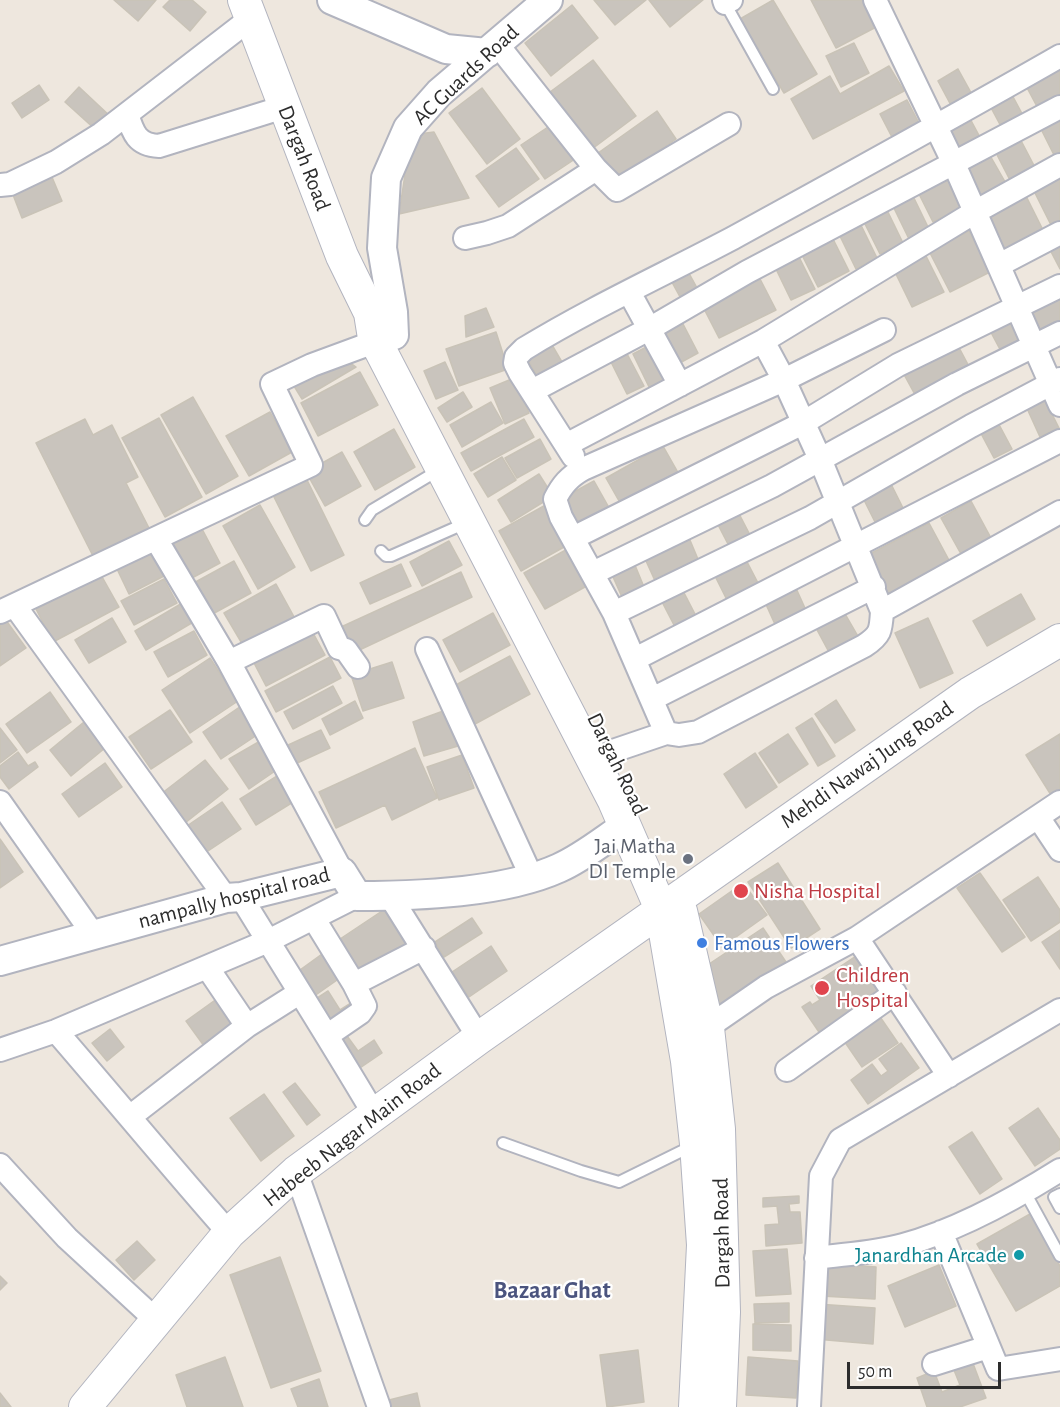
<!DOCTYPE html>
<html>
<head>
<meta charset="utf-8">
<style>
	body { margin:0 }
	#map { position:relative; width:1060px; height:1407px; overflow:hidden; background:#eee7de; font-family:"Alegreya Sans",sans-serif }
	canvas { display:block }
	.scale { position:absolute; left:847px; top:1362px; width:154px; height:27px; box-sizing:border-box; border:3px solid #2c2c2c; border-top:0; padding-left:8px; font-size:18px; line-height:21px; white-space:nowrap; color:#2c2c2c; -webkit-text-stroke:4px #fff; paint-order:stroke }
</style>
</head>
<body>
<div id="map">
<canvas width="1060" height="1407"></canvas>
<div class="scale">50 m</div>
</div>
<script>
const context = document.querySelector('canvas').getContext('2d');
context.lineJoin = 'round';
function fill(path, color) { context.fillStyle = color; context.fill(path, 'evenodd'); }
function stroke(path, color, width, dash) { context.strokeStyle = color; context.lineWidth = width; context.lineCap = dash ? 'butt' : 'round'; context.setLineDash(dash || []); context.stroke(path); }
function label(font, color, halo, rows, align = 'center') {
  context.font = font + ' "Alegreya Sans",sans-serif'; context.lineWidth = 4.5; context.setLineDash([]); context.textBaseline = 'middle'; context.strokeStyle = halo; context.fillStyle = color; for (const [text, x, y, turn = 0] of rows) {
    context.save(); context.translate(x, y); context.rotate((+turn || 0) * Math.PI / 180); context.textAlign = isNaN(turn) ? turn : align; if (halo) context.strokeText(text, 0, 0); context.fillText(text, 0, 0); context.restore();
  }
}
const building = new Path2D(`
	M114,0H156L138,21Z
	M170,0H192L206,12L190,31L163,7Z
	M594,0H646L615,25Z
	M649,0H703L670,27Z
	M773,0L817,74L784,93L740,19Z
	M811,0H870L882,24L836,48Z
	M572,5L598,38L551,76L525,43Z
	M854,43L869,73L841,87L826,56Z
	M593,60L636,116L588,152L546,95Z
	M889,66L904,91L813,139L791,99L830,76L840,94Z
	M1060,66V105L1041,114L1025,84Z
	M958,69L974,98L953,109L938,81Z
	M39,85L49,100L22,118L12,103Z
	M79,87L111,117L97,131L65,102Z
	M482,88L520,139L487,164L449,113Z
	M1011,93L1026,121L1004,132L989,104Z
	M907,100L922,129L895,143L880,114Z
	M1060,110V164L1059,165L1037,121Z
	M657,111L676,139L618,180L598,153Z
	M967,113L982,141L962,152L946,123Z
	M554,123L578,157L545,179L521,145Z
	M434,132L469,198L399,214L411,135Z
	M1017,133L1039,175L1014,188L992,145Z
	M516,148L539,179L499,207L476,176Z
	M988,152L1008,187L979,202L960,166Z
	M49,170L62,201L22,218L10,187Z
	M949,172L966,205L933,222L916,188Z
	M1060,177V228L1054,231L1033,189Z
	M911,192L929,229L909,239L891,202Z
	M1024,192L1046,236L1003,258L981,214Z
	M885,206L903,243L880,254L862,218Z
	M858,219L877,258L856,269L837,230Z
	M969,231L990,272L950,292L929,251Z
	M830,233L849,271L818,287L799,249Z
	M1060,237V269L1047,244Z
	M924,252L944,292L912,307L893,268Z
	M797,253L815,289L791,300L774,265Z
	M685,266L702,297L685,306L668,275Z
	M758,275L776,310L719,338L701,303Z
	M1060,294V330L1041,340L1025,310Z
	M486,308L494,327L466,337L465,316Z
	M1014,311L1031,341L1003,355L987,325Z
	M682,322L698,353L676,365L659,333Z
	M496,332L508,369L459,386L446,349Z
	M548,338L566,369L541,383L523,352Z
	M955,340L973,374L919,402L901,369Z
	M652,344L671,381L651,391L633,354Z
	M624,348L644,386L627,394L608,356Z
	M345,359L356,367L302,399L294,386Z
	M445,362L458,390L436,399L424,371Z
	M360,372L378,405L318,436L301,403Z
	M514,378L529,413L505,424L490,388Z
	M463,392L472,407L447,422L438,408Z
	M1043,396L1059,428L1040,437L1025,404Z
	M193,397L238,476L206,494L161,415Z
	M491,402L503,423L462,447L450,425Z
	M270,412L292,452L249,476L226,436Z
	M995,417L1012,449L994,458L977,426Z
	M159,418L202,497L165,517L122,438Z
	M85,419L93,435L112,425L138,477L126,483L149,528L93,556L36,443Z
	M524,419L534,437L471,471L461,453Z
	M394,429L415,467L375,490L354,452Z
	M540,439L551,459L517,478L505,458Z
	M663,446L680,476L623,508L606,478Z
	M342,452L361,486L325,506L306,472Z
	M502,457L516,480L488,497L474,474Z
	M539,474L553,496L511,522L498,500Z
	M307,480L344,555L311,571L274,497Z
	M889,480L903,508L875,522L861,494Z
	M594,481L612,513L579,532L561,499Z
	M971,501L991,538L961,554L941,518Z
	M551,502L573,542L521,571L499,531Z
	M260,505L295,567L258,589L223,526Z
	M735,506L750,535L729,546L714,517Z
	M929,523L950,562L887,595L866,556Z
	M201,527L220,563L190,579L171,542Z
	M687,533L700,564L656,583L642,552Z
	M449,541L462,565L422,586L410,562Z
	M573,546L594,582L545,609L524,573Z
	M154,551L166,575L129,594L117,569Z
	M743,554L758,583L727,600L712,570Z
	M632,558L644,587L622,597L609,568Z
	M234,561L251,593L207,617L190,585Z
	M401,564L411,586L370,604L360,583Z
	M461,572L472,597L353,653L341,627Z
	M101,575L119,607L53,642L36,609Z
	M164,579L177,603L134,625L121,601Z
	M276,584L298,624L247,652L224,613Z
	M680,585L696,616L675,627L659,596Z
	M795,586L809,617L778,631L764,600Z
	M1021,594L1035,619L987,646L973,621Z
	M184,602L195,621L146,650L135,631Z
	M844,612L859,638L830,654L816,628Z
	M493,613L510,645L460,672L443,640Z
	M112,618L126,642L89,663L75,640Z
	M928,618L953,673L920,688L895,633Z
	M5,619L26,648L0,666V622Z
	M194,631L207,655L168,677L154,652Z
	M312,631L325,655L266,686L253,661Z
	M510,656L530,694L475,724L454,686Z
	M330,657L341,678L276,712L265,691Z
	M210,658L238,701L190,733L162,690Z
	M392,662L404,698L363,711L351,675Z
	M333,686L342,703L293,729L284,712Z
	M50,692L71,722L27,753L6,724Z
	M836,700L855,730L835,743L815,714Z
	M355,701L363,718L330,735L322,719Z
	M244,704L263,731L221,759L203,732Z
	M170,710L192,742L151,769L129,737Z
	M446,710L458,746L424,756L413,722Z
	M812,718L835,756L818,766L796,728Z
	M84,722L105,748L71,776L50,750Z
	M0,728L17,750L0,763Z
	M321,730L330,748L295,764L286,746Z
	M788,734L808,764L779,783L759,753Z
	M1060,734V789L1051,795L1026,755Z
	M262,740L278,769L249,789L229,759Z
	M415,748L437,798L392,820L385,805L336,828L319,792Z
	M18,752L28,766L35,762L38,767L9,789L0,777V766Z
	M755,753L777,787L746,808L724,774Z
	M462,755L474,788L439,800L427,767Z
	M205,760L228,789L180,827L157,797Z
	M105,763L122,787L79,817L62,794Z
	M282,773L298,799L256,825L240,799Z
	M222,802L241,829L199,857L181,830Z
	M0,839L23,872L0,888Z
	M778,863L820,929L791,948L748,882Z
	M980,873L1025,937L1002,952L957,888Z
	M1038,877L1060,910V922L1031,941L1003,900Z
	M743,883L767,915L722,947L699,914Z
	M385,909L408,944L354,980L331,945Z
	M472,918L482,933L444,957L435,942Z
	M763,928L786,962L720,1006L697,972Z
	M1060,930V969L1042,942Z
	M491,946L507,971L469,997L452,972Z
	M322,954L340,978L310,999L293,975Z
	M859,954L885,992L821,1035L802,1007L810,1002L812,1005L820,1000L811,986Z
	M328,991L340,1010L351,1003L359,1013L330,1032L311,1002Z
	M218,998L239,1026L207,1050L186,1021Z
	M876,1011L898,1043L862,1067L840,1035Z
	M110,1029L124,1047L107,1061L92,1043Z
	M342,1029L358,1051L374,1040L382,1053L354,1072L330,1037Z
	M901,1043L919,1068L868,1104L851,1080L872,1064L881,1076L888,1071L879,1059Z
	M295,1083L320,1115L307,1125L283,1092Z
	M264,1094L294,1136L261,1161L230,1118Z
	M1038,1108L1060,1140V1149L1035,1166L1009,1128Z
	M972,1132L1002,1179L980,1194L949,1147Z
	M799,1196V1203L789,1204L790,1212H800L802,1243L766,1246L765,1225L779,1224L777,1206L763,1207V1198Z
	M1030,1214L1060,1266V1286L1016,1311L977,1244Z
	M137,1241L155,1260L134,1280L116,1260Z
	M787,1249L791,1294L756,1296L753,1251Z
	M280,1257L321,1371L271,1388L230,1275Z
	M822,1263L876,1267L875,1299L821,1296Z
	M939,1265L956,1306L905,1327L888,1286Z
	M0,1276L7,1283L0,1290Z
	M789,1303V1322L755,1323L754,1304Z
	M817,1304L875,1308L873,1344L815,1339Z
	M753,1324L791,1325V1351L753,1350Z
	M638,1350L644,1402L607,1407L600,1355Z
	M225,1357L243,1407H187L176,1375Z
	M748,1357L798,1361L796,1398L746,1395Z
	M971,1358L986,1398L960,1407H927L917,1378L934,1371L942,1392L960,1385L952,1365Z
	M319,1379L328,1407H298L291,1389Z
	M0,1393L11,1407H0Z
	M417,1393L420,1407H387L385,1401Z`);
fill(building, '#c9c4bd');
stroke(building, '#c9c3b7', 1.5);
const service = new Path2D(`
	M725,3L773,89
	M365,520L372,510L439,470
	M381,551L386,556H391L466,523
	M503,1143L581,1171L619,1182L692,1146
	M1025,1192L1060,1256
	M1060,1194L1054,1197L1060,1208`);
const minor = new Path2D(`
	M724,0L725,3L731,0
	M875,0L954,164L1060,405
	M497,44L596,169L617,190L729,124
	M127,114C133,133 137,145 159,146L284,107
	M0,185L10,184L56,162L101,134L250,19
	M465,238L487,233L508,226L596,169
	M999,265L1060,233
	M629,292L680,385
	M763,341L784,380L820,459L882,611
	M532,391L649,329L747,272L1060,107
	M566,445L520,373L515,363L516,357L524,349C591,308 663,275 733,238C842,178 952,118 1060,56
	M573,456L566,445L763,341L975,212L1060,165
	M573,538L803,423L898,365L1060,286
	M156,539L229,662L342,872
	M593,573L772,486L957,384L1060,333
	M15,606L226,898
	M0,612L311,465L272,384L312,365L388,337
	M614,613L810,518L971,426L1060,379
	M427,649L532,878
	M635,659L1060,441
	M229,662L324,616L339,648L346,650L358,667
	M652,699L874,587
	M666,733L614,613L561,517L555,499C562,485 569,477 583,469L784,380L884,330
	M613,751L666,733L679,735L698,732L864,646C881,635 881,630 882,611L1060,512
	M0,802L93,934
	M1038,817L1060,850
	M390,896L479,1038
	M241,897C285,969 331,1041 374,1114
	M314,919L354,984L365,1006L360,1013L328,1035
	M857,938L949,1076
	M207,967L247,1026
	M354,984L424,948
	M56,1031C114,1098 170,1166 229,1233
	M698,1034L766,987L857,938L1060,802
	M0,1050L56,1031L268,941L357,896
	M787,1070L895,993
	M131,1116L247,1026L299,993
	M0,1165L67,1238L157,1321
	M296,1172L379,1407
	M941,1232L998,1369L1060,1359
	M816,1258C845,1254 875,1253 903,1245C955,1231 1014,1199 1060,1170
	M934,1364L988,1347
	M809,1407L821,1176L840,1140L1060,1010`);
const tertiary = new Path2D(`
	M332,0L446,49L487,53
	M394,335L393,312L382,248L386,178L408,128L439,93L548,0
	M0,961L226,898L241,897L342,872L357,896C418,896 504,893 559,868C582,858 604,840 625,826`);
const secondary = new Path2D(`
	M244,0L342,256L370,313L374,338L614,801L661,909L687,1061L696,1144L703,1245L695,1407
	M681,911L708,1028L719,1129L724,1312L720,1407
	M85,1407L229,1233L296,1172L479,1038L970,693L1060,640`);
stroke(service, '#b2b4bf', 14);
stroke(minor, '#b2b4bf', 26);
stroke(tertiary, '#b2b4bf', 32);
stroke(secondary, '#b2b4bf', 34);
stroke(service, '#fff', 10);
stroke(minor, '#fff', 22);
stroke(tertiary, '#fff', 28);
stroke(secondary, '#fff', 32);
for (const [x, y, r, color] of [
	[688,859,6,"#6b7280"],
	[741,891,8,"#e0444e"],
	[702,943,6,"#3f7fe0"],
	[822,988,8,"#e0444e"],
	[1019,1255,6,"#0f9aa8"]
]) { const dot = new Path2D(); dot.arc(x, y, r, 0, 2 * Math.PI); context.fillStyle = color; context.fill(dot); stroke(dot, '#fff', 2); }
label('22px', '#2c2c2c', '#fff', [
	["AC Guards Road",466,75,-43],
	["Dargah Road",304,158,69],
	["Dargah Road",617,764,64],
	["Mehdi Nawaj Jung Road",867,765,-35],
	["nampally hospital road",234,898,-14],
	["Habeeb Nagar Main Road",352,1135,-38],
	["Dargah Road",722,1233,-91]
]);
label('22px', '#5b616d', '#fff', [
	["Jai Matha",676,846],
	["DI Temple",676,871]
], 'right');
label('22px', '#be3a42', '#fff', [
	["Nisha Hospital",754,891],
	["Children",836,975],
	["Hospital",836,1000]
], 'left');
label('22px', '#366cbe', '#fff', [
	["Famous Flowers",714,943]
], 'left');
label('22px', '#0d838f', '#fff', [
	["Janardhan Arcade",1007,1255]
], 'right');
label('bold 24px', '#4b547e', '#fff', [
	["Bazaar Ghat",552,1291]
]);
</script>
</body>
</html>
